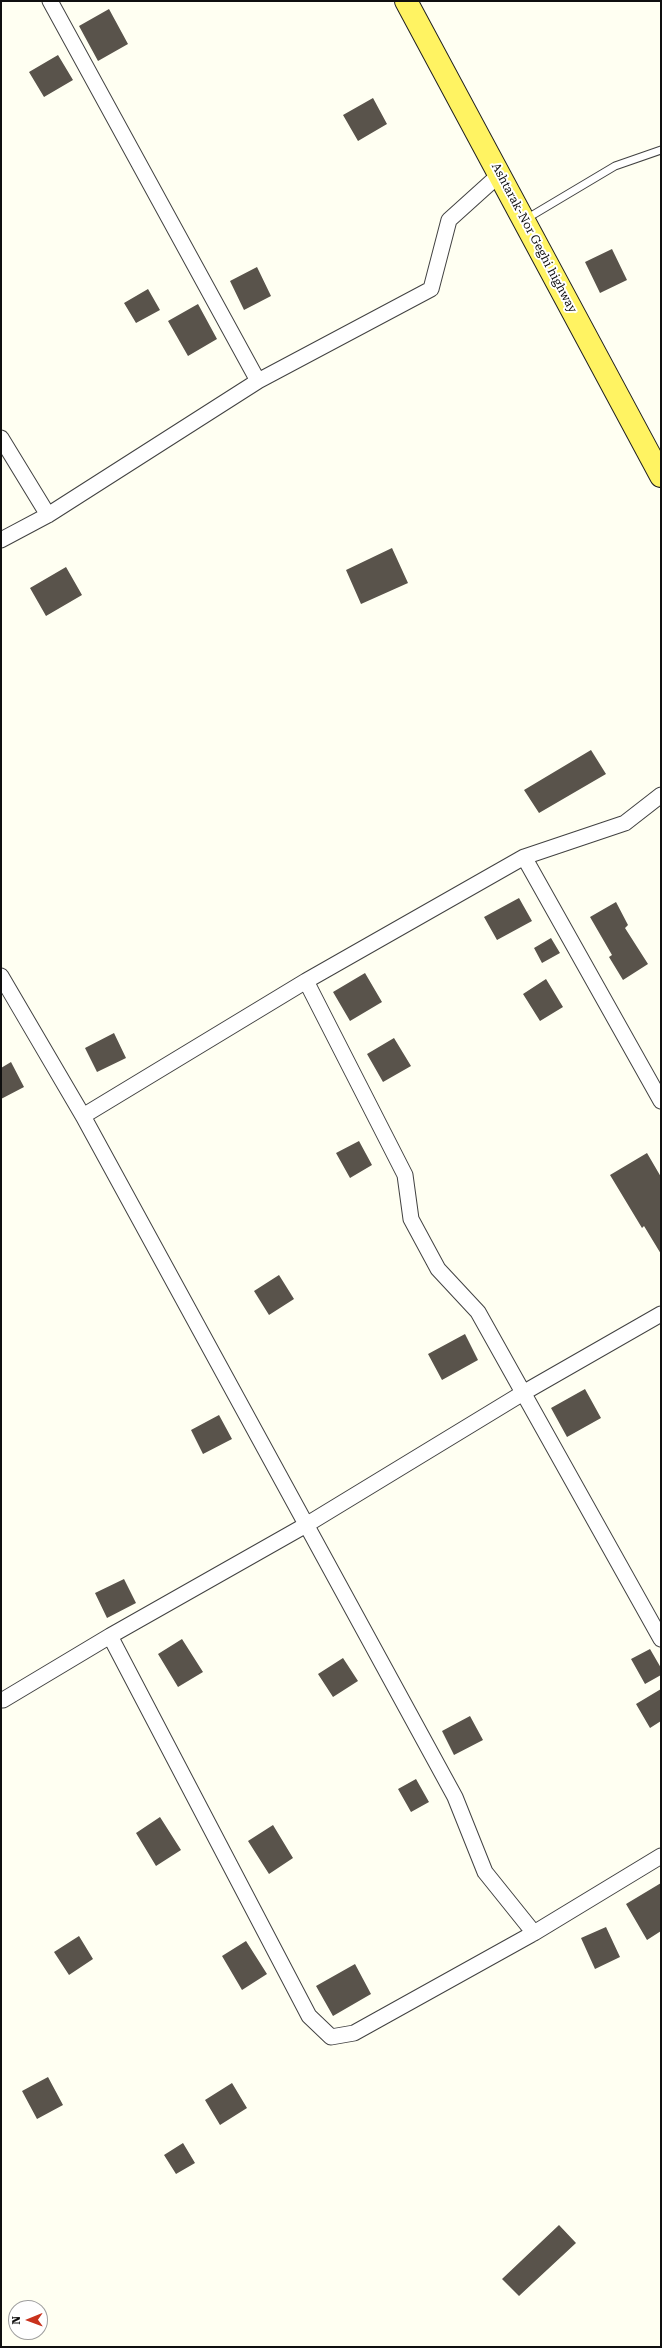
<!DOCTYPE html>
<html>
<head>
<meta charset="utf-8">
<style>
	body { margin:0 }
	#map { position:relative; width:662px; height:2348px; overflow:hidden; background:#fffff2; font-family:"Roboto Serif",serif }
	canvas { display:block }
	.frame { position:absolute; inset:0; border:2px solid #0f0f0f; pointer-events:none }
	.north { position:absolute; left:8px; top:2300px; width:40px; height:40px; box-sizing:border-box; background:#fff; border:1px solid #9f9f9f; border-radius:50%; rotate:269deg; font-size:11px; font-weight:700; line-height:16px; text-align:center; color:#0f0f0f }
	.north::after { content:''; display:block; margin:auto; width:14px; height:18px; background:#c9321d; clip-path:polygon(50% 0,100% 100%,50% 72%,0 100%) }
</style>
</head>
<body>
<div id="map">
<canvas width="662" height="2348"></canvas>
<div class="frame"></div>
<div class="north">N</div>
</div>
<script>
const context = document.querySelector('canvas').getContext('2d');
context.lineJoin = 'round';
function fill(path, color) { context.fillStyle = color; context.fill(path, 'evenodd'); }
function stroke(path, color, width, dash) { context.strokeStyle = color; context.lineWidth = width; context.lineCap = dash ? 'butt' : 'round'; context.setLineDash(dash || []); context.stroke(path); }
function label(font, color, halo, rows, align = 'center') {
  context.font = font + ' "Roboto Serif",serif'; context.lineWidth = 4; context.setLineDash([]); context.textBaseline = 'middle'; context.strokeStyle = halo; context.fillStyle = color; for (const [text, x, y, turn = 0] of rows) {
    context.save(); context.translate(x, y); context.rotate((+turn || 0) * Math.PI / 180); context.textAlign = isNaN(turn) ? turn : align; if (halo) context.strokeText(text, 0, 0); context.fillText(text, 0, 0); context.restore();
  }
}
fill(new Path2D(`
	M109,9L128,44L98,61L79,26Z
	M58,55L73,80L44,97L29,72Z
	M373,98L387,124L358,141L343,115Z
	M612,249L627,280L600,293L585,262Z
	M257,267L271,296L244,310L230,281Z
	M148,289L160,310L136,323L124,303Z
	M198,304L217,339L188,356L168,321Z
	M392,548L408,583L361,604L346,570Z
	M66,567L82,595L46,616L30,588Z
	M591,750L606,774L539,813L524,790Z
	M519,898L532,921L497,940L484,917Z
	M616,902L628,925L625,928L648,964L623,980L609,957L612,955L590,917Z
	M551,938L560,953L542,963L534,948Z
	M365,973L382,1002L350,1021L333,992Z
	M546,979L563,1007L540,1021L523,994Z
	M114,1033L126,1058L97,1072L85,1048Z
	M394,1038L411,1066L383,1082L367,1054Z
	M11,1062L24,1087L1,1099V1068Z
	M359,1141L372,1165L350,1178L336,1153Z
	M647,1153L661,1177V1254L644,1226L642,1228L610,1175Z
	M279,1275L294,1299L269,1315L254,1291Z
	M465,1334L478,1360L442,1380L428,1354Z
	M585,1389L601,1418L567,1437L551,1408Z
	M219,1415L232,1439L203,1454L191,1430Z
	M124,1579L136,1603L107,1618L95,1593Z
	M182,1639L203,1672L178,1687L158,1654Z
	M650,1649L661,1668V1675L645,1684L631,1659Z
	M343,1658L358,1681L333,1697L318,1674Z
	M661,1689V1721L650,1728L636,1704Z
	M470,1716L483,1740L454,1755L442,1731Z
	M416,1779L429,1802L411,1812L398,1789Z
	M160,1817L181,1850L156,1866L136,1833Z
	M273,1825L293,1858L269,1874L248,1841Z
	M661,1883V1931L647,1940L626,1904Z
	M606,1927L620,1957L595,1969L581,1938Z
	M79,1936L93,1959L69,1975L54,1952Z
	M246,1941L267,1974L242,1990L222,1956Z
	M355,1964L371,1994L333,2016L316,1986Z
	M48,2077L63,2105L37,2119L22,2091Z
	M232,2083L247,2108L220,2125L205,2100Z
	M183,2143L195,2163L176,2174L164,2155Z
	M559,2225L576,2243L519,2296L502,2279Z`), '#59534b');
const lane = new Path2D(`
	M526,219L615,166L661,150`);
const street = new Path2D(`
	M50,1L258,381
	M1,438L48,515
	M1,540L48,515L258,381L431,289L449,220L500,174
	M524,857L661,1101
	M1,976L83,1116L455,1797L485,1872L534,1933
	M306,981L405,1175L411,1219L438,1269L478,1312L661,1639
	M83,1116L306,981L524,857L625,823L661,795
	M110,1636L309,2016L331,2037L354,2033L534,1933L661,1856
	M1,1700H3L110,1636L306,1525L523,1393L661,1314`);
const primary = new Path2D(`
	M406,1L661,476`);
stroke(lane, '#424242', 9);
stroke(street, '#424242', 17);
stroke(primary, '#202020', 24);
stroke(lane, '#fff', 7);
stroke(street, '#fff', 15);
stroke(primary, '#fff362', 22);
label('12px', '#0f0f0f', '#fff', [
	["Ashtarak-Nor Geghi highway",534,238,62]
]);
</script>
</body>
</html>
